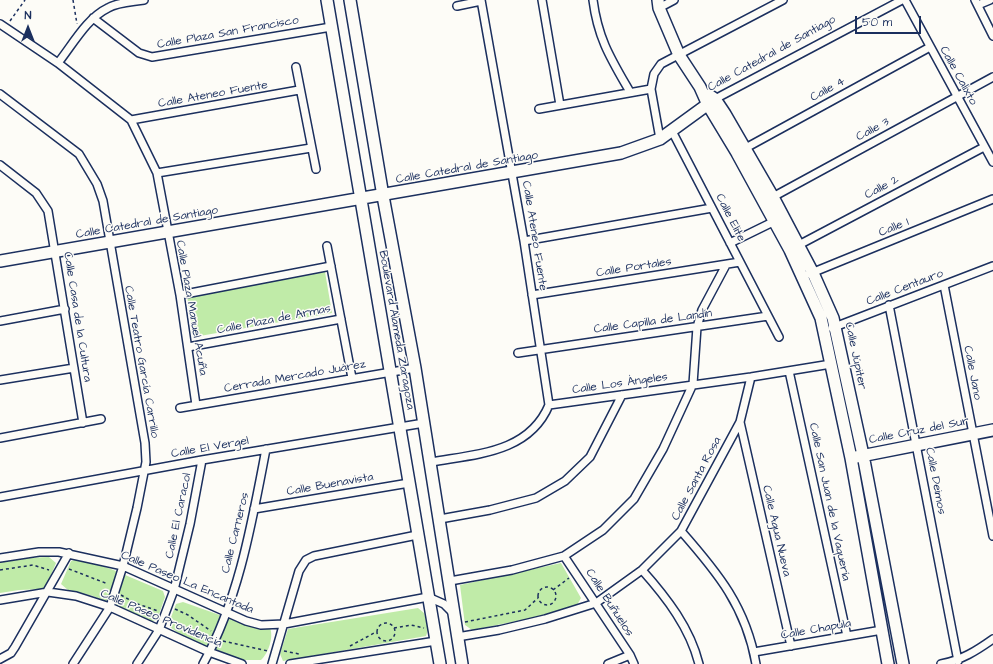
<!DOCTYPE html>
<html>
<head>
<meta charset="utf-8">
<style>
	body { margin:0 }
	#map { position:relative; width:993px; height:664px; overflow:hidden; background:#fdfcf7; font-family:"Architects Daughter",sans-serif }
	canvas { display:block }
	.north { position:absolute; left:8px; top:8px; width:40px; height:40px; -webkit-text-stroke:3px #fdfcf7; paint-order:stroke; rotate:0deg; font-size:11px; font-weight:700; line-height:16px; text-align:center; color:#1b2f5e }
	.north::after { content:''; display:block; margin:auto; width:14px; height:18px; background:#1b2f5e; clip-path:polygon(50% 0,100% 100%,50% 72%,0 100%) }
	.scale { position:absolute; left:855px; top:16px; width:66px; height:18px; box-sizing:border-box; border:2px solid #1b2f5e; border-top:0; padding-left:5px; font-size:12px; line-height:14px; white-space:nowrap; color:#1b2f5e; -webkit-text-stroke:3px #fdfcf7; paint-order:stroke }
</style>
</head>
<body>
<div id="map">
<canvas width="993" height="664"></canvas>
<div class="north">N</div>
<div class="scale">50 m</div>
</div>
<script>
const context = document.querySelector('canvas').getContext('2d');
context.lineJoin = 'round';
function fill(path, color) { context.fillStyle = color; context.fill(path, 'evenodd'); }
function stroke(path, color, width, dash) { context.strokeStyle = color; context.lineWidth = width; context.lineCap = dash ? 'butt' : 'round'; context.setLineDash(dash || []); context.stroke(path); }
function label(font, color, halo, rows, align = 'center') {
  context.font = font + ' "Architects Daughter",sans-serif'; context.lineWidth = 3; context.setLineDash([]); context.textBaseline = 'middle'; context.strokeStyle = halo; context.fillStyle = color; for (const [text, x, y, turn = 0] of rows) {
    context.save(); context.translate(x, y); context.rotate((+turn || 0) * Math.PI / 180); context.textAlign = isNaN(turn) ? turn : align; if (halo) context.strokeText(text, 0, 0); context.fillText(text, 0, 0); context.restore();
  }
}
fill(new Path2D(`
	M325,272L332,313L194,337L187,296Z
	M49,557L56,563L45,589L19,590L0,593V562L24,558Z
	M79,559L111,569L163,591L165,597L157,620L150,622L93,596L68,590L61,584L71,561Z
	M561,563L581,598L577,605L567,611L472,630L465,625L460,585Z
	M183,602L245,624L270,628C274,637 268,654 261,660H243L184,637L170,627V620L176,604Z
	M418,608L424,613L428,630L426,636L283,661L280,654L288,629Z`), '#c0eba8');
const street = new Path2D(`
	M481,0L524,241L549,405
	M542,0L560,105
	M593,0C598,39 611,59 630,92
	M905,0L993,162
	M975,0L993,36
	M978,5L990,0
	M457,6L481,1
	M659,8L674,0
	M93,18L139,53L152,57L331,27
	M0,24L58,63L131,120L157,173L180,295L196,405
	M58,63C73,44 87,18 108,8C118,2 132,2 144,0
	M296,67L316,169
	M0,94L79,154L97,184L103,201L145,443L146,462L137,508L123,566L110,607L73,664
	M715,99L902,0
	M539,109L651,89
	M131,120L299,90
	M672,131L779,337
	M660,139L651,89L654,74L661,64L783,0
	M742,150L930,47
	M0,165L36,193L48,211L83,423
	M157,173L311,148
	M771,198L993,77
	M524,241L712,208
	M730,243L777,220
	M327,246L352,378
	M795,247L984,147
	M809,274L993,199
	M944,285L993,536
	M180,295L331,266
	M532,295L740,262
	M889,305L958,661
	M0,321L65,309
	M832,328L993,266
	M188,347L341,319
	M518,353L768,316
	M789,371L847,636
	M0,380L74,368
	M549,405L751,377L831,364
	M180,408L415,368
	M740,422L791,646
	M0,438L101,419
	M431,462C476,454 529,453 549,405
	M0,497L202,460L424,423
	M254,509L409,483
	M440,519L490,510L536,498L565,481L590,457L622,395
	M681,531C718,573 746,607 756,664
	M564,556L630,655L634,664
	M0,558L39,552H59L123,566L246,621L261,625L284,624L428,597L444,604L453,613
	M642,570C667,598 690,628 699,664
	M450,581L512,570L564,556L603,530L634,499L663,449L693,384L697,327L702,310L726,265
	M0,600L48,592L76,596L110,607L209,652L242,664
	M457,637L499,630L545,619L596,603L642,570L681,531L740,422L751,377
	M754,652L882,630
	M0,659L11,653L15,647L69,553
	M137,664L159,630L174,590L190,524L202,460
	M203,664C239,599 252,522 266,449
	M272,664L299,571L306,560L314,556L417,535
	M290,664L436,641
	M608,664L630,655
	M941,664C962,660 976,651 993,639`);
const secondary = new Path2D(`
	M327,0L440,664
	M350,0L383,196L415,368L462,664
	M658,0L659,8L679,55L700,87L708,105L737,153L790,250L821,318L851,458L888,664
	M709,95L715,99L725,114L773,197L813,273L833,318L863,455L903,664
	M0,261L621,153L660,139L715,99
	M856,457L993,430`);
stroke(street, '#1b2f5e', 10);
stroke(secondary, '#1b2f5e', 14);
stroke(new Path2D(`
	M73,0L77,24
	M10,21L25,0
	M69,569L108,584
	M0,570L33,565L49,570
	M538 596a9 9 0 1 1 18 0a9 9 0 1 1-18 0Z
	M553,590L569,578
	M121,595L135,603L158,611
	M175,609L188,615L211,631
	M465,622L525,610L538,598
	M377 632a9 9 0 1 1 18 0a9 9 0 1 1-18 0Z
	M394,628L411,625L424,628
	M223,641L268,651
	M350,646L376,632
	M284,651L299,654`), '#1b2f5e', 1.5, [3, 3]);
stroke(street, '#fdfcf7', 7);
stroke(secondary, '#fdfcf7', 11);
label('12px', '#1b2f5e', '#fdfcf7', [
	["Calle Plaza San Francisco",228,33,-10],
	["Calle Catedral de Santiago",772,54,-29],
	["Calle Calixto",958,76,61],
	["Calle 4",828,90,-29],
	["Calle Ateneo Fuente",213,95,-10],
	["Calle 3",873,130,-29],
	["Calle Catedral de Santiago",467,168,-10],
	["Calle 2",882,188,-28],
	["Calle Elite",730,218,63],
	["Calle Catedral de Santiago",147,223,-10],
	["Calle 1",894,228,-22],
	["Calle Ateneo Fuente",534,236,81],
	["Calle Portales",634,268,-9],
	["Calle Centauro",905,288,-21],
	["Calle Plaza Manuel Acuña",191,308,80],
	["Calle Casa de la Cultura",77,317,81],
	["Calle Plaza de Armas",274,320,-11],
	["Calle Capilla de Landín",653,322,-8],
	["Boulevard Alameda Zaragoza",396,330,80],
	["Calle Júpiter",855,356,78],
	["Calle Teatro García Carrillo",141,362,80],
	["Calle Jano",972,373,79],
	["Cerrada Mercado Juárez",295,377,-10],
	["Calle Los Ángeles",620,384,-8],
	["Calle Cruz del Sur",919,431,-11],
	["Calle El Vergel",210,448,-10],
	["Calle Santa Rosa",697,479,-62],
	["Calle Deimos",935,481,79],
	["Calle Buenavista",330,485,-10],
	["Calle San Juan de la Vaquería",829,502,78],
	["Calle El Caracol",179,516,-78],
	["Calle Agua Nueva",776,531,77],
	["Calle Carneros",236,533,-76],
	["Calle Paseo La Encantada",187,583,23],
	["Calle Buñuelos",609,603,57],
	["Calle Paseo Providencia",161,619,23],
	["Calle Chapula",816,630,-10]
]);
</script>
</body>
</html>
